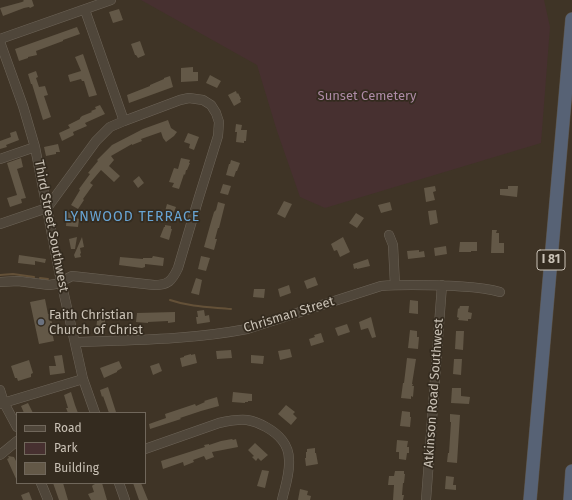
<!DOCTYPE html>
<html>
<head>
<meta charset="utf-8">
<style>
	body { margin:0 }
	#map { position:relative; width:572px; height:500px; overflow:hidden; background:#3f3426; font-family:"Fira Sans",sans-serif }
	canvas { display:block }
	.legend { position:absolute; left:16px; top:412px; width:130px; height:72px; box-sizing:border-box; background:#342b1f; border:1px solid #70675b; margin:0; padding:5px 7px; list-style:none; font-size:12px; color:#cac2b6 }
	.legend li { display:flex; align-items:center; gap:8px; height:20px }
	.legend b { width:20px; border:1px solid #70675b }
</style>
</head>
<body>
<div id="map">
<canvas width="572" height="500"></canvas>
<ul class="legend">
<li><b style="height:5px;background:#4f463a"></b>Road</li>
<li><b style="height:11px;background:#473030"></b>Park</li>
<li><b style="height:11px;background:#635847"></b>Building</li>
</ul>
</div>
<script>
const context = document.querySelector('canvas').getContext('2d');
context.lineJoin = 'round';
function fill(path, color) { context.fillStyle = color; context.fill(path, 'evenodd'); }
function stroke(path, color, width, dash) { context.strokeStyle = color; context.lineWidth = width; context.lineCap = dash ? 'butt' : 'round'; context.setLineDash(dash || []); context.stroke(path); }
function label(font, color, halo, rows, align = 'center') {
  context.font = font + ' "Fira Sans",sans-serif'; context.lineWidth = 3.5; context.setLineDash([]); context.textBaseline = 'middle'; context.strokeStyle = halo; context.fillStyle = color; for (const [text, x, y, turn = 0] of rows) {
    context.save(); context.translate(x, y); context.rotate((+turn || 0) * Math.PI / 180); context.textAlign = isNaN(turn) ? turn : align; if (halo) context.strokeText(text, 0, 0); context.fillText(text, 0, 0); context.restore();
  }
}
fill(new Path2D(`
	M141,0H544L550,27L541,143L325,208L300,197L277,131L257,65Z`), '#473030');
stroke(new Path2D(`
	M0,275L13,274L34,277
	M40,278L48,279
	M170,300C190,307 210,307 231,309`), '#645138', 2);
fill(new Path2D(`
	M23,0H32L34,6L30,8L29,7L24,8L3,16L0,8L22,2L24,1Z
	M119,9L123,20L113,23L109,12Z
	M77,27L80,34L63,40V41L36,51L37,55L28,57V58L19,61L15,49Z
	M140,41L145,55L138,58L136,55H135L131,44Z
	M83,54L97,95L89,97L84,81H82L81,79L70,82L68,75L81,71L75,57Z
	M193,67V72H198V81L181,82V68Z
	M36,71L38,77L36,78L39,87L45,86L48,95L44,96L51,117L43,120L32,84H31L28,74Z
	M210,75L221,81L217,88L206,83Z
	M170,76L173,87L129,103L127,95L150,86V85L164,79V78Z
	M236,91L237,94L238,93L241,99H240L241,102L234,106L228,95Z
	M100,105L105,114L85,123L87,126L73,132L74,135L62,141L59,133L70,128L68,125L80,119V118L82,116L92,112L91,111L96,109L95,107Z
	M168,120L171,128L177,132L174,136L166,142L163,138L161,132L141,139L142,141L132,145V144L111,156L114,160L109,166L120,176L114,182L101,170L90,183L93,185L83,199L84,200L78,209L71,205L80,190L79,189L90,174L88,173L98,161L97,160L112,145L143,129Z
	M236,124L242,125L241,130H247L246,141H244V143L236,142L237,132H235Z
	M16,131L19,140L6,145L7,147L0,149V141L11,137L10,133Z
	M188,133L199,137L194,150L189,148L190,144L184,142Z
	M58,144L60,152H56V154L46,156L44,147Z
	M21,158L23,167L17,169L26,198L21,199L22,203L10,207L7,198L17,195L7,163Z
	M181,158L190,160L189,163H190L187,170H186L185,175L184,174L179,189L172,187L174,183L169,182L174,168L178,169Z
	M231,160L240,163L237,171H236L234,177L226,175L229,164H230Z
	M139,176L144,183L138,188L133,181Z
	M223,184L231,186L228,195L220,193Z
	M435,186L436,191L433,192L435,200L426,202L424,188Z
	M508,186H518L517,197L500,195V189H508Z
	M284,201L292,204L285,218L277,214Z
	M218,202L225,204L219,228H218L215,239H217L214,250L204,247L211,222L214,212L216,210Z
	M390,202L392,210L381,213L378,205Z
	M167,204L176,207L172,217L164,215Z
	M436,210L438,223L430,225L428,211Z
	M67,212L76,213L74,217L79,219L78,227L66,226Z
	M356,213L364,218L357,228L349,223Z
	M165,225L171,226V229H172L169,240L160,237L164,227H165Z
	M492,230H497L496,233H499V243H504V253H491Z
	M77,237L75,249H71L69,239Z
	M82,237L84,247L80,248L81,253L80,254L81,257L75,258L74,255Z
	M343,237L350,252L340,257L337,250L334,251L331,244Z
	M460,242H477V251H471V252H459Z
	M446,246L447,254L435,256L434,248Z
	M419,250V252L424,251L425,257L408,259L407,251Z
	M19,255L46,259L45,263L35,261V265L18,263Z
	M153,256L164,258L163,266L145,264V267L142,268L119,265L120,257L143,259V258H152Z
	M201,256L210,258L206,271L198,269Z
	M368,259L370,266L357,269V268L354,269L353,264Z
	M315,277L318,285L307,289L304,281Z
	M196,278L202,280L199,295L191,293Z
	M289,285L291,293L280,297L278,289Z
	M254,289H265L264,298L253,297Z
	M45,299L48,314H50L52,323H50L54,341L39,344L30,302Z
	M410,300L418,301V314L409,313Z
	M460,306H469L468,312L472,313L471,319H468V321L458,320L459,318L457,317L458,308L459,309Z
	M204,310L205,316L209,315L210,322L197,324L196,317H198L197,311Z
	M98,312H105V331L96,330Z
	M175,312V322L168,323V321L148,322V323L136,322L137,313Z
	M371,317L376,337L372,338L368,328L361,330L359,322Z
	M347,324L350,332L338,336L335,328Z
	M410,330L417,331V337H419L418,349L408,348Z
	M456,331H464L463,350L455,349Z
	M321,333L324,342L311,346L309,339L315,337L314,335Z
	M290,349L292,357L280,360L278,351Z
	M231,350L232,358L217,359L216,351Z
	M191,354V355L195,354L197,363L182,367L180,358L184,357V356Z
	M62,355L65,373L50,375L49,366H56L54,356Z
	M251,355L264,356L263,364L251,363Z
	M407,358L416,359L412,384H413L412,386H414L413,397L411,396V399L401,398L403,383H404Z
	M454,359H462L461,375L453,374Z
	M29,360L33,373L31,374V377L18,381L17,378H15L11,366Z
	M119,361L122,368L117,371V372L104,378L100,368Z
	M159,363L162,371L153,375L150,366Z
	M108,387L116,412L112,413H109L103,396L102,397L100,390Z
	M452,388H461V396L470,397L469,404L451,403Z
	M71,392L75,405L78,413H68L66,408H68L64,395Z
	M233,392L252,394V401H248V402H245V403L232,402Z
	M217,397L219,406L201,411L180,418L181,419L150,429L149,424L166,418L165,414L195,404L196,406L205,402L204,401Z
	M28,403L33,413H24L21,406Z
	M286,405L295,412L293,414L297,418L291,425L278,414Z
	M402,411L410,412V417H411L410,427L400,426Z
	M450,414L460,415L457,463L447,462L448,453H449L451,422H450Z
	M232,439L233,440L236,439L238,447L212,452L214,457L206,460L204,456L193,460L194,462L184,466L183,462L163,469L161,461L205,447L204,445L209,444V445L221,441Z
	M397,440L408,441L407,447H409V453H407L406,460L399,459V452H396Z
	M255,443L268,455L261,461L258,458L256,461L252,457L254,456L248,450Z
	M315,448V453H316L318,464L306,466L305,458H306V452H307V449Z
	M8,456L14,457L17,463V481L7,459L9,458Z
	M262,470L269,471L265,488L257,486Z
	M395,471H404V474H405L404,483H403L402,495H404L403,500H393L394,485H388L389,476H394Z
	M446,476L454,477L453,485H456V490L445,489Z
	M53,483H63L68,500H59Z
	M97,483H102L107,500H91L88,494L94,492L92,486L93,485Z
	M133,483H141L148,500H139Z
	M300,489L308,491L307,495L311,496L310,500H298Z
	M29,492L32,500H23L21,495Z`), '#635847');
const minor = new Path2D(`
	M85,10L124,121
	M0,39L111,0
	M0,42L23,106L35,147L61,281L83,379L95,413
	M0,159L35,147
	M0,224L47,208L96,141L110,127L124,121L180,100L189,98L203,100L211,105L216,113L219,122L218,136L199,197L178,268C172,281 168,285 154,285L72,276L56,284L49,285L18,281L0,282
	M389,235L393,245L395,285
	M75,342C132,340 190,340 247,329L381,286C405,284 430,285 455,286C471,287 484,287 500,292
	M0,390L4,403L17,427
	M0,404L83,379
	M145,449L219,423C228,421 237,419 247,420C259,422 274,430 282,440C286,445 289,453 289,460C290,474 285,487 282,500
	M0,455L17,441
	M41,483L48,500
	M119,483L125,500
	M426,500L442,285`);
const highway = new Path2D(`
	M530,500L572,19
	M570,500L572,471`);
stroke(minor, '#6d6458', 10);
stroke(highway, '#5a5145', 14);
stroke(minor, '#4f463a', 9);
stroke(highway, '#576275', 13);
for (const [x, y, r, color] of [
	[41,322,4,"#6b7280"]
]) { const dot = new Path2D(); dot.arc(x, y, r, 0, 2 * Math.PI); context.fillStyle = color; context.fill(dot); stroke(dot, '#342b1f', 1.5); }
for (const [x, y, w] of [
	[551,260,28]
]) { const box = new Path2D(); box.roundRect(x - w / 2, y - 10, w, 20, 3); context.fillStyle = '#342b1f'; context.fill(box); stroke(box, '#cac2b6', 1); }
label('bold 12px', '#cac2b6', null, [
	["I 81",551,260]
]);
label('13px', '#ae8ba6', '#342b1f', [
	["Sunset Cemetery",367,96]
]);
label('13px', '#cac2b6', '#342b1f', [
	["Third Street Southwest",51,226,79],
	["Chrisman Street",289,315,-17],
	["Atkinson Road Southwest",434,393,-86]
]);
label('13px', '#cac2b6', '#342b1f', [
	["Faith Christian",49,315],
	["Church of Christ",49,330]
], 'left');
context.letterSpacing = '1px';
label('14px', '#68a4d3', '#342b1f', [
	["LYNWOOD TERRACE",132,217]
]);
context.letterSpacing = '0px';
</script>
</body>
</html>
